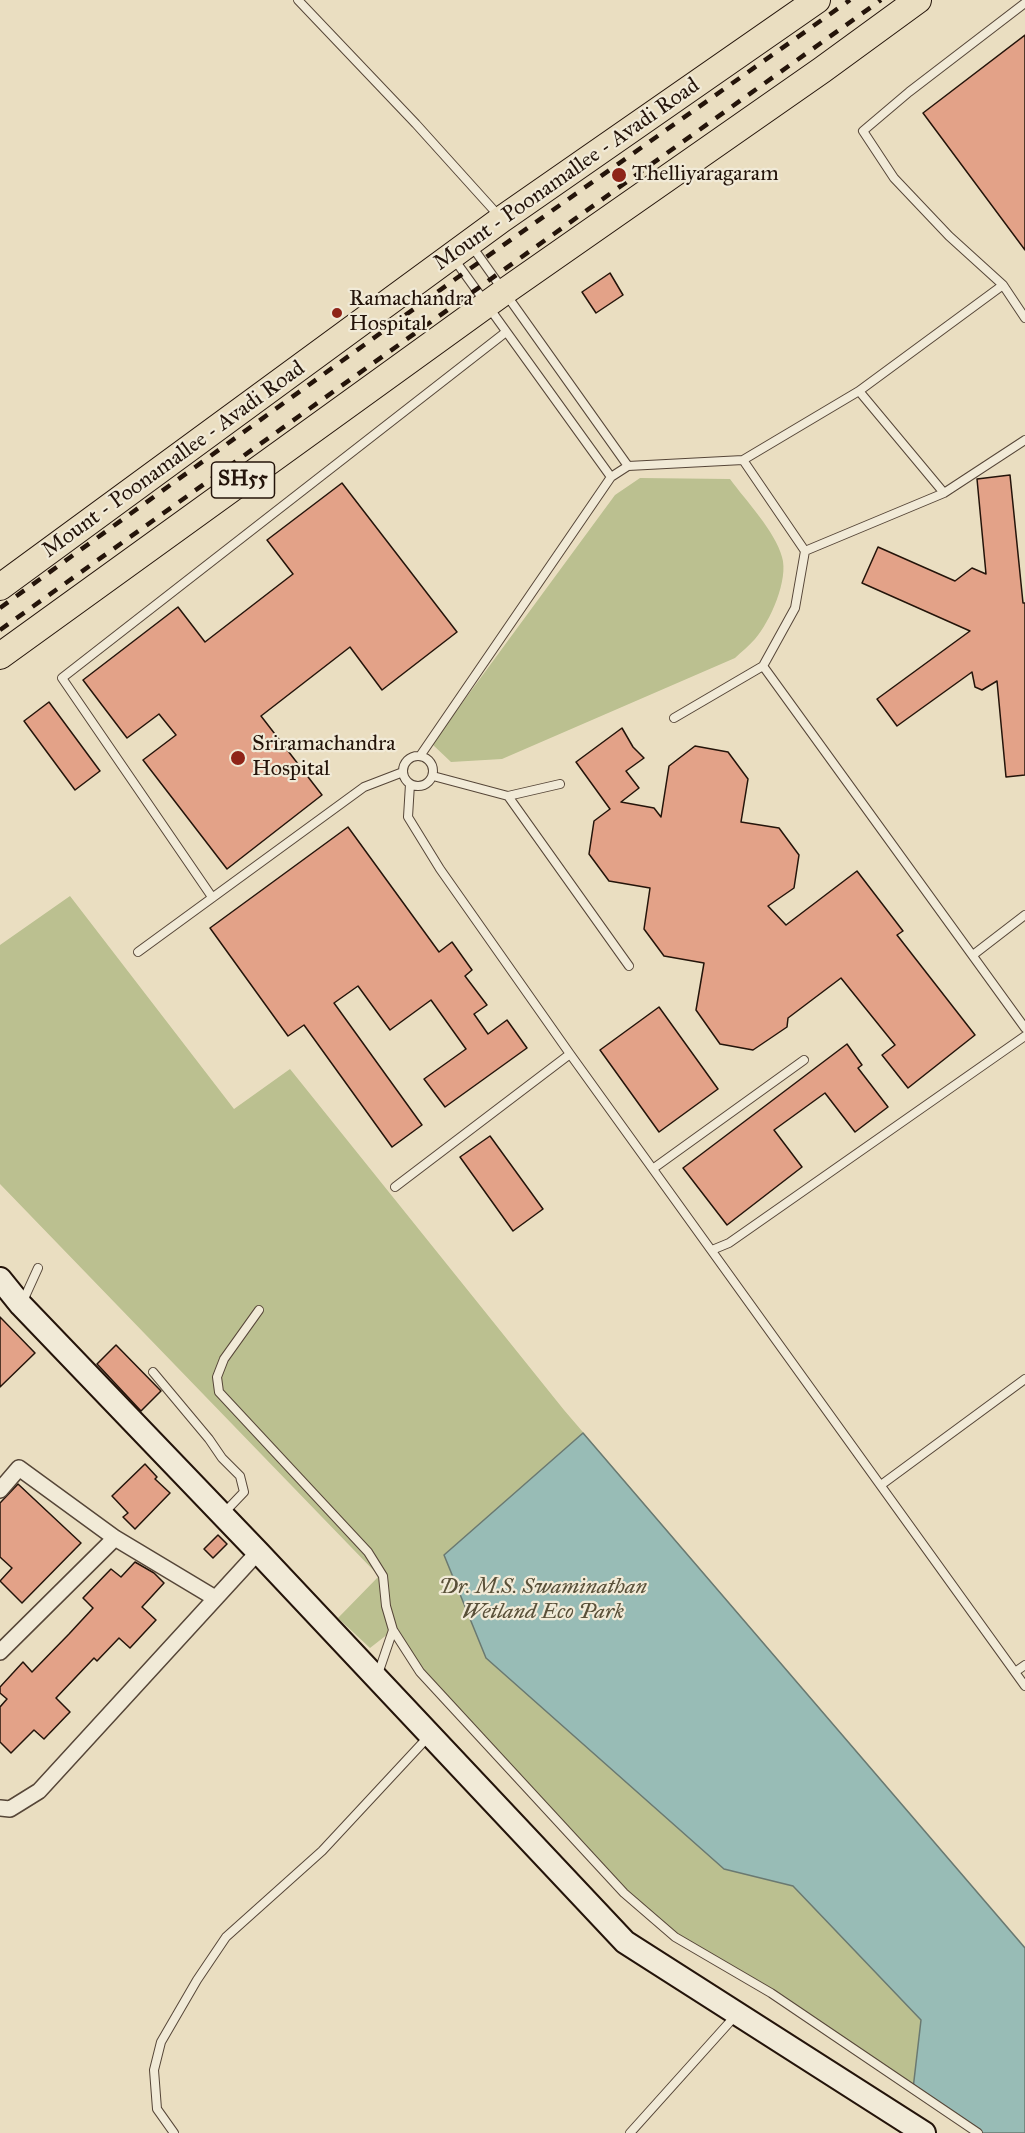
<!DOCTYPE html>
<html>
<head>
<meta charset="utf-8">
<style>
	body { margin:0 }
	canvas { display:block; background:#eadec1 }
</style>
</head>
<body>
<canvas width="1025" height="2133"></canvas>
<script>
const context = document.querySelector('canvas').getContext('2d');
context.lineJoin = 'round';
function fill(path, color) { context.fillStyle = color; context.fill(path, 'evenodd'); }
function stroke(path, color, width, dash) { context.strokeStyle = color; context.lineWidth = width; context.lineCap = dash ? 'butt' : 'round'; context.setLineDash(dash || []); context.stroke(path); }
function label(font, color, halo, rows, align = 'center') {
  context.font = font + ' "IM FELL Great Primer",serif'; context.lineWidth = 4.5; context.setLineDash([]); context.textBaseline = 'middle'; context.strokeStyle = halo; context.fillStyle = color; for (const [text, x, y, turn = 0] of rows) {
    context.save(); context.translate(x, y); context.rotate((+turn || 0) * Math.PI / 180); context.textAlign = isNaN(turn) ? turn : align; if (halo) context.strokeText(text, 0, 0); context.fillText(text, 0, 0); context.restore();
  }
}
fill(new Path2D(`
	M640,478L730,479C746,501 775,531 782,557C789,579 770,622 755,639C749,646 741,652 735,658L502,759L451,762L432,744L615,495Z
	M70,896L234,1109L290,1069L564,1410L1025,1948V2133H978L837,2038L675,1937L624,1893L420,1673L393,1630L370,1648L338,1618L379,1576L0,1184V945Z`), '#bbc090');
const water = new Path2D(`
	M583,1433L1025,1948V2133H978L913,2089L921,2020L793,1886L724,1869L486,1658L444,1555Z`);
fill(water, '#98bcb6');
stroke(water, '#6a7971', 1.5);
const building = new Path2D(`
	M1025,35V250L923,113Z
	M610,273L623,295L596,313L582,292Z
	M1010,475L1023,603H1025V775L1006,777L997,681L982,690L975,687L972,672L897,726L877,699L970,631L862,583L878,547L955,581L972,568L986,574L977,479Z
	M342,483L457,632L382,690L350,647L261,716L322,795L227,869L143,760L176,735L159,714L127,738L83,680L178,607L205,642L293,574L267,540Z
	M49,702L100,771L75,790L24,721Z
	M622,728L633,747L644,758L626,771L639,788L621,802L654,808L661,817L669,766L695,746L728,752L748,779L741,822L779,828L799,855L794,888L768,906L786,925L857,871L903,931L897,935L975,1035L908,1088L882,1055L895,1045L841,978L788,1018L787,1027L753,1050L720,1044L696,1010L704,963L664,956L644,929L650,888L609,881L589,854L594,821L610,809L576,762Z
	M348,827L439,952L452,942L472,970L465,976L487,1005L474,1014L488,1034L507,1020L527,1048L445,1107L424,1079L466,1049L431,1000L390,1030L358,986L334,1003L422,1125L392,1147L304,1025L288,1036L210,928Z
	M659,1007L718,1089L659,1132L600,1050Z
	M847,1044L862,1065L858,1068L888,1107L855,1132L825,1093L774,1130L802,1167L727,1225L683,1168Z
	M490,1136L543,1209L513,1231L460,1157Z
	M0,1317L35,1353L0,1387Z
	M116,1345L161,1391L141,1411L97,1364Z
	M145,1464L157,1477L155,1479L170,1493L135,1529L123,1517L128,1513L112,1496Z
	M18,1484L81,1543L22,1603L0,1581L12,1568L0,1557V1503Z
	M218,1535L227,1544L213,1558L204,1549Z
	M135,1562L154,1573L164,1583L142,1607L156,1620L130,1648L119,1638L97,1661L94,1658L56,1698L70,1712L44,1739L34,1730L11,1753L0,1742V1707L7,1699L0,1693V1687L23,1662L32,1672L69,1634L93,1608L83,1598L111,1569L121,1577Z`);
fill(building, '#e3a288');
stroke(building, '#24140a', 1.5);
const lane = new Path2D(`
	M298,0L416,124L499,216
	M1025,3L909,92L863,131L894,178L949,236L1003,285L1025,318
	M471,245L628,466
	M454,259L611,477
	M859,391L1003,285
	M805,551L944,493L1025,440
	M763,666L1025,1028
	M674,718L763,666L795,608L805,551L743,460
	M403 771a15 15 0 1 1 30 0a15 15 0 1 1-30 0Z
	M420,756L611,477L628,466L743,460L859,391L944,493
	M433,776L508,796L560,784
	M410,784L408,817L440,869L570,1054L1025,1686
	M508,796L629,966
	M212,897L62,678L506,332
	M138,952L364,787L403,772
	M973,955L1025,915
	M654,1168L804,1060
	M395,1187L570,1054
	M712,1250L729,1243L1025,1036
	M23,1301L38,1268
	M259,1310L224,1359L217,1377L219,1392L368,1552L383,1576L386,1606L393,1630L420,1672L624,1893L675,1937L771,1993L978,2133
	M153,1372L209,1439L222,1458L240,1476L244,1492L223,1514
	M881,1485L1025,1379
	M1015,1672L1025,1665
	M378,1674L393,1630
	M174,2133L157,2109L154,2070L161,2042L197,1980L226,1937L322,1851L429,1736
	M630,2133L736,2015`);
const street = new Path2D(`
	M0,1490L19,1468L115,1538L215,1598
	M0,1652L115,1538
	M0,1808L10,1809L39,1791L258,1552`);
const secondary = new Path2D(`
	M0,1279L21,1305L258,1552L625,1942L924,2133`);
const primary = new Path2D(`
	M0,587L502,219L817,0
	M0,656L504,292L822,70L918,0`);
stroke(lane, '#564638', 10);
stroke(street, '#564638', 18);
stroke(secondary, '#24140a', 26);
stroke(primary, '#24140a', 28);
stroke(lane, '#f1ead7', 8);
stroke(street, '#f1ead7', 15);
stroke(secondary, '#f1ead7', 22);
stroke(primary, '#eadec1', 26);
stroke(new Path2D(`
	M0,608L454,280L850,0
	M0,630L881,0`), '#24140a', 4.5, [10, 10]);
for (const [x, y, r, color] of [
	[619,175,8,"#8f2418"],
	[337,313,6,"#8f2418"],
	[238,758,8,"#8f2418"]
]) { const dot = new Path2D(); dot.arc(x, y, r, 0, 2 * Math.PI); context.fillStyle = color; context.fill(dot); stroke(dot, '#f1ead7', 2); }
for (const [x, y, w] of [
	[243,480,63]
]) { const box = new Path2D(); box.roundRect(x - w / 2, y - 18, w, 36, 4.5); context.fillStyle = '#f1ead7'; context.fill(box); stroke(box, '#24140a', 1.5); }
label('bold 21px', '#24140a', null, [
	["SH55",243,480]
]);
label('22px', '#24140a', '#f1ead7', [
	["Mount - Poonamallee - Avadi Road",567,175,-35],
	["Mount - Poonamallee - Avadi Road",174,460,-36]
]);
label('22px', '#24140a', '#f1ead7', [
	["Thelliyaragaram",632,175],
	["Ramachandra",349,300],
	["Hospital",349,325],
	["Sriramachandra",252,745],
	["Hospital",252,770]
], 'left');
label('italic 22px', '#595039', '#f1ead7', [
	["Dr. M.S. Swaminathan",543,1588],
	["Wetland Eco Park",543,1613]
]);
</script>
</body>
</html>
